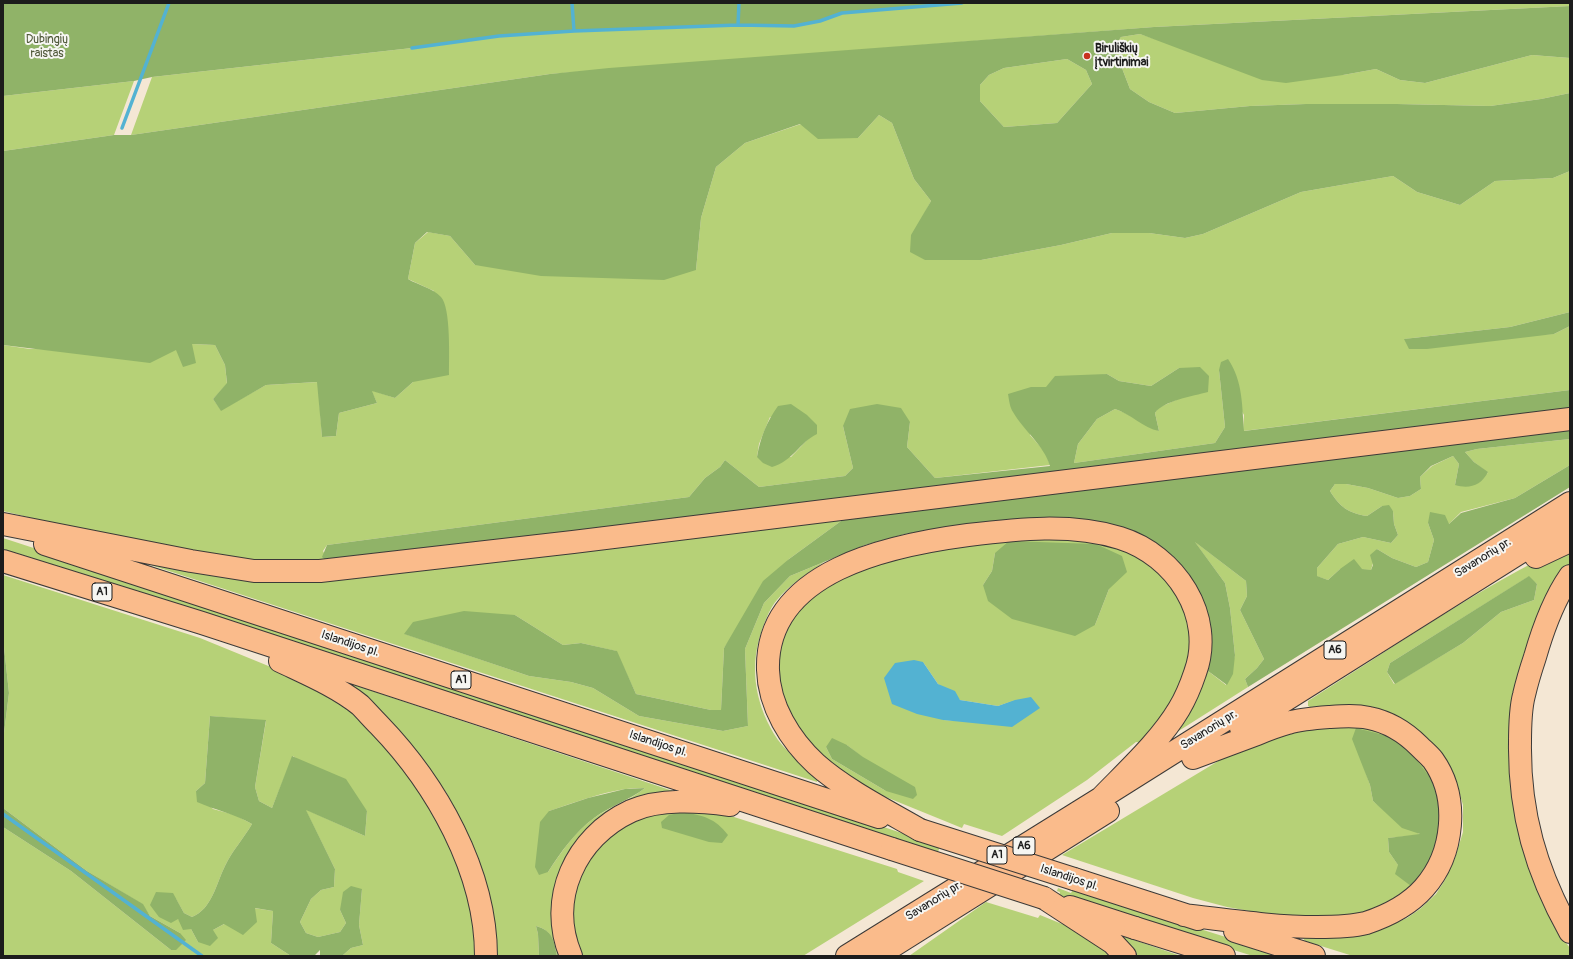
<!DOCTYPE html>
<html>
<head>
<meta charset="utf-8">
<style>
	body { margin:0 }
	#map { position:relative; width:1573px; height:959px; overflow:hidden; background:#f4e7d4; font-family:Pangolin,sans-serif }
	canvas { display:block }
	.frame { position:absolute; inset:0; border:4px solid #1c1c1c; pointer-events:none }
</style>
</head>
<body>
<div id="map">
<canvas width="1573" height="959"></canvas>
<div class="frame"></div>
</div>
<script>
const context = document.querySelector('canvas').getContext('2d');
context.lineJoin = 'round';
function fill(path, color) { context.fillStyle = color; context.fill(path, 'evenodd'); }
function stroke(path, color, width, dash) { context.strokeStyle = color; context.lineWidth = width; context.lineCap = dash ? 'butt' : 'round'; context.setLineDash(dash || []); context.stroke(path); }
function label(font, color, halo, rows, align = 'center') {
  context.font = font + ' Pangolin,sans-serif'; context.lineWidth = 4; context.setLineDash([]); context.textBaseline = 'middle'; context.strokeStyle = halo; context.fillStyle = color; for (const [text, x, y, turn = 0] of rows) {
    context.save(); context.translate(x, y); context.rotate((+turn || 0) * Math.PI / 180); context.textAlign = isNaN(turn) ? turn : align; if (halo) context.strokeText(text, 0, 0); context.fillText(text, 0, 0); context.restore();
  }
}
fill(new Path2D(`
	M962,3H1570V6L1154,27L550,74L131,135L152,77L412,48L499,36L574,31L738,25L794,26L820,21L842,13Z
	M1140,34L1164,42L1343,75L1376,69L1400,80L1425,83L1532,55L1570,58V93L1541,99L1490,106L1397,104H1306L1250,106L1175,113L1149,102L1130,89L1115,50L1117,43L1121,37Z
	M1067,59L1086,70L1092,84L1057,123L1004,127L980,101V85L989,75L1004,68Z
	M134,81L114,135L3,151V96Z
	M879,115L892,123L914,179L931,201L923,216L925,260H981L1061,245L1112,233H1149L1185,238L1203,234L1301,192L1393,176L1417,192L1460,205L1495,181L1553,178L1570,171V312L1510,327L1404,339L1554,334L1570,326V390L1243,431L1244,415L1219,370L1225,427L1215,443L1074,463L1078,444L1097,419L1115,409L1123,412L1159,431L1155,413L1158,408L1176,400L1179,368L1151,386L1119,381L1107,374L1047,387H1031L1030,435L1045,452L1050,465L935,478L907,447L910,422L843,426L853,468L845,476L759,487L725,460L720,467L705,478L689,497L327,545L323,551L329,563L305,567L180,554L3,511V345L30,349L176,350L192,344L215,345L225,365L227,384L213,399L221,410L266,385L318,382L322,437L336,436L339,413L377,403L371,390L395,398L413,382L434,291L408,279L415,243L428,232L450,236L475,265L696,270L701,218L716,167L745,143L801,124L858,138ZM770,417L810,437L791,457H757L759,444Z
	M1570,439V465L1515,498L1461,512L1449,524L1428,523L1434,540L1428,562L1416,567L1392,558L1377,549L1371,570L1340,569L1328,580L1316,576L1317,568L1338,544L1363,537L1391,543L1398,535L1394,524L1393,511L1382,506L1367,516C1348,513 1340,507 1330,491L1335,484H1346L1368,488L1398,498L1410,496L1421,489L1420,477L1432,466L1453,456L1459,464L1455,485L1488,473L1474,462L1465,452L1477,449Z
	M852,513L789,559L724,648L721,710H711L636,694L616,651L581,643L563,645L515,615L405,634L529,676L571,682L593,688L639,716L723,731L748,726L745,649L764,603L790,576L824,562C807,574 790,584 777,600C770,608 767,617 763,627C749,664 754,700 774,734C783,749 803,766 817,777V782L129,558L229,574Z
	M1050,533L1143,552L1191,610L1188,680L1144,743L1136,742L1087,780L1002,836L964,824L962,828L876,793L824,763L784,717L774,649L802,598L875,558ZM995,553L1109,589L1095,625L983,585L992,571ZM923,662L938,684L960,700L998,706L1015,700L960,721L943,720ZM847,745L862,757L886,791L832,759L826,747Z
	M3,538L783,793L940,846L938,852L3,552Z
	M1194,541L1246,581L1247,596L1240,610L1264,659L1257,668L1245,679L1248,687L1177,732L1198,696L1208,671L1226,685L1235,655L1230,608L1225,583Z
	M1570,544V564L1567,568L1514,726L1563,939L1570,948V956H1353L1305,941L1302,937L1338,938L1372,933L1407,918L1420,909L1436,894L1445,880L1455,858L1463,832V805L1456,781L1445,761L1372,710L1343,705L1310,707L1308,706V701C1394,647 1478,588 1570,544ZM1528,577L1537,584L1534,600L1501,612L1463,643L1394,684L1387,672L1390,663Z
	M3,575L200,638L310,683L338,700L373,728L399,755L459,853L482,956H342L351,948L363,945L359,925L362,889L340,910L346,923L340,932L318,937L306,933L300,922L311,899L321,890L334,887L335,869L305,809L365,836L367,811L293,756L272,808L259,801L255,787L266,721L210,716L205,783L196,791L213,809L235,815L252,824C244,838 232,851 225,866C216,884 212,909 192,917L184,913L176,899L178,919L191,929L198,942L213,930L254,908L273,911L271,943L291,956H3V827L71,871L171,950L180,933L150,916L142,904L87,871L3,808V741L9,693L3,638Z
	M348,683L679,793L590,829L561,956H557C554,941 553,931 536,926L538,934L539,956H497L491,903L472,845L446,792L407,742ZM645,788C629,801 610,807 594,818C573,834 562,851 548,872L549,811C580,801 613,787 645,788Z
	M1366,724L1410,744L1438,788L1429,777L1362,762L1370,785L1373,801L1386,812L1421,835L1388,838L1389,852L1415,889L1363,915L1328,919L1283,917L1227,907L1193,898L1062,855L1235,751L1292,727Z
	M705,810L734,817L897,869L898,872L924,881L803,956H576L571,886L605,834L651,811Z
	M1058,888L1071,893L1073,889L1286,956H1253L1059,896L1060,892L1057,891Z
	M986,902L1038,918L1040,915L1084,933L1115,956H909Z
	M1125,937L1181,956H1134L1120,938Z`), '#b6d177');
fill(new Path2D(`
	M3,3H962L842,13L820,21L794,26L738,25L574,31L499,36L412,48L152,77L134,81L3,96Z
	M1570,6V58L1532,55L1425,83L1400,80L1376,69L1343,75L1286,83L1262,80L1140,34L1121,37L1117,43L1115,50L1130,89L1149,102L1175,113L1250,106L1306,104H1397L1490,106L1541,99L1570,93V171L1553,178L1495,181L1460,205L1417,192L1393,176L1301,192L1203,234L1185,238L1149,233H1112L1061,245L981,260H925L910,252L911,235L931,201L914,179L892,123L879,115L858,138L818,139L800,124L745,143L716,167L701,218L696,270L664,280L541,276L475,265L450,236L427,232L415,243L408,279C418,285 433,288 441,297C451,308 449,358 449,375L413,382L395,398L372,391L377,403L339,413L336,436L322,437L317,382L266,385L221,411L213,399L227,383L225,365L215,345L192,344L196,363L183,367L176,350L150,363L3,345V151L114,135H131L550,74L609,68L1154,27ZM1067,59L1086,70L1092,84L1057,123L1004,127L980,101V85L989,75L1004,68Z
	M1570,312V326L1554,334L1427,349H1409L1404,339L1510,327Z
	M1228,359C1243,381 1242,406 1244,431L1570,390V412L329,563L322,557L327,545L689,497L705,478L720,467L725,460L759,487L845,476L853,468L843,426L850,409L877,404L901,408L910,422L907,447L935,478L1050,466C1044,445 1024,431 1013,412C1010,408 1009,400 1008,394L1031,387H1046L1055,376L1107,374L1119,381L1151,386L1179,368L1200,367L1209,376L1208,392C1193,396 1163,401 1155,413L1159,431C1143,428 1131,414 1115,409L1097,419L1078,444L1074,463L1215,443L1225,427L1219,370L1221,362Z
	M791,404L807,415L817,425V434C799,443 793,461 772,467L763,463L757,457C760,438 767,421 778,406Z
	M1570,424V439L1477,449L1465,452L1474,462L1488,472C1481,486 1469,489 1455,485L1459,464L1453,456L1431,466L1420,477L1421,489L1410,496L1398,498L1368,488L1346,484H1335L1330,491C1340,507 1348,513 1367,516L1382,506L1389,505L1393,511L1394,524L1398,535L1391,543L1363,537L1338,544L1317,568V576L1328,580L1340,569L1354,559L1362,569L1371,570L1373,565L1370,555L1377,549L1392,558L1416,567L1428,562L1434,540L1428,523L1430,512L1445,515L1449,524L1461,513L1515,498L1570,465V487L1248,687L1245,679L1257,668L1264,659L1240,610L1247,596L1246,581L1195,542L1225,583L1230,608L1235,655L1233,674L1227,685L1208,671L1210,660L1211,635L1210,623L1198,590L1189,574L1173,556L1154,543L1067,519L1035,518L972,524L905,534L865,545L790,576L764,603L745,649L748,726L723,731L639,716L593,688L571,682L529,676L404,634L413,622L464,611L515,615L563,645L581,643L617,651L636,694L711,710H721L724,648L763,581L789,559L852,513Z
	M1009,541L1096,544L1122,556L1127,572L1109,589L1095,625L1075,636L1012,619L988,601L983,585L992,571L995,553Z
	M1529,576L1537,584L1534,600L1501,612L1463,643L1395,684L1387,672L1390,663Z
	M3,638L9,693L3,741Z
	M210,716L266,720L255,787L259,801L272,808L292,756L346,779L367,811L365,836L306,810L335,869L334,887L321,890L311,899L300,922L306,933L318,937L340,932L346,923L340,910L343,892L351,886L362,889L359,925L363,945L351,948L342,956H320V950L314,956H291L271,943L273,911L255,908L257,922L243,935L224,924L213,930L218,938L210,946L198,942L191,929L183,930L178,919L171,923L159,917L150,905L156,892L173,893L184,913L192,917C212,909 216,884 225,866C232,851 244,838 252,824C235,814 215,810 197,802L196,791L205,783Z
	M1356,728L1392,737L1413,755L1438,788L1443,833L1415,889L1395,874L1398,865L1389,852L1388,838L1420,834L1402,828L1373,801L1370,785L1352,739Z
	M832,738L847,745L863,757L915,787L917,795L913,799L886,791L832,759L826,747Z
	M645,788C630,800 610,806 594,818C574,833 561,852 548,872L539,875L535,867L540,822L549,811L588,798L625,789Z
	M3,808L87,871L143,904L150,916L180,933L186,940L176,950H171L71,871L3,827Z
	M684,812C704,816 715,818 728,835L722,843L709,842L662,828L661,822L669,815Z
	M536,926C553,931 554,940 557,956H539L538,934Z`), '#90b368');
fill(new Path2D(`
	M914,660L923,662L938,684L955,691L960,700L998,706L1015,700L1031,697L1040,708L1012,727L943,720L917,714L892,704L884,678L895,663Z`), '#53b2d2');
stroke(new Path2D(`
	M572,3L574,31
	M738,25L739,3
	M412,48L499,36L574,31L738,25L794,26L820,21L842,13L962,3
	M122,128L169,3
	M3,814L202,956`), '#53b2d2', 3.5);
const trunk = new Path2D(`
	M3,524L191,561L254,571H320L573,542L1570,419
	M45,544L879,817
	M1536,557L1570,541
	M3,561L202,623L892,849
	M1570,576C1554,599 1543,629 1535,657C1531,669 1527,682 1524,695C1520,710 1520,728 1520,743C1519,813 1536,871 1570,932
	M280,661C307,674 336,686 360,705C366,711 372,718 379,725C436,784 486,871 486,956
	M1241,728L1570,521
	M920,830C887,811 844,789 816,764C790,740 769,706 768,670C765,570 892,545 968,535C1018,529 1071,523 1120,538C1175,555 1216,616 1195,673C1191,685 1185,699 1179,709C1160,741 1127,771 1101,798
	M1074,879L1198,919
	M1044,898L1113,943L1125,956
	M1070,907L1135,928
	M1184,915C1228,920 1272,927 1317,927C1333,927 1350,927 1366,923C1387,916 1409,905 1424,888C1454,854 1460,798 1433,760C1429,755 1424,751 1419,746C1405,732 1389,722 1369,718C1356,715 1343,716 1330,717C1316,718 1301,719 1288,723C1277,726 1267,730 1257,734C1236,742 1214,750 1193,758
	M1235,931L1314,956
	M571,956C547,899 575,837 631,811C660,798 699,801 730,805
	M847,956L1101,798L1570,503
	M877,956L1108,811`);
const motorway = new Path2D(`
	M1135,928L1224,956`);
stroke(trunk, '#3c3a38', 24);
stroke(motorway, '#3c3a38', 24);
stroke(trunk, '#fabb8b', 22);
stroke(motorway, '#fabb8b', 22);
const trunkBridge = new Path2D(`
	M920,830L1074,879
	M892,849L1044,898`);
stroke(trunkBridge, '#3c3a38', 24, []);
stroke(trunkBridge, '#fabb8b', 22);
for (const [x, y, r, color] of [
	[1087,56,4,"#c8321e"]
]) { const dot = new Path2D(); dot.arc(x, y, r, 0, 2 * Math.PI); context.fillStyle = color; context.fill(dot); stroke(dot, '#f6f6f2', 1.5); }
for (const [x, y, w] of [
	[102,592,20],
	[1335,650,22],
	[461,680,20],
	[1024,846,22],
	[997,855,20]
]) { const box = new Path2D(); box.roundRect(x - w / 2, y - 9, w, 18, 3); context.fillStyle = '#f6f6f2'; context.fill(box); stroke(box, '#1c1c1c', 1); }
label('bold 11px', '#1c1c1c', null, [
	["A1",102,592],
	["A6",1335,650],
	["A1",461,680],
	["A6",1024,846],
	["A1",997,855]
]);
label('12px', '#525b3c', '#f6f6f2', [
	["Dubingių",47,40],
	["raistas",47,54]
]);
label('bold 12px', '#1c1c1c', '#f6f6f2', [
	["Biruliškių",1095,49],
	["įtvirtinimai",1095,63]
], 'left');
label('12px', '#1c1c1c', '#f6f6f2', [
	["Savanorių pr.",1483,558,-32],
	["Islandijos pl.",350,644,18],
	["Savanorių pr.",1209,730,-32],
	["Islandijos pl.",658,744,18],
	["Islandijos pl.",1069,878,18],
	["Savanorių pr.",934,901,-32]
]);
</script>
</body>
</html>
